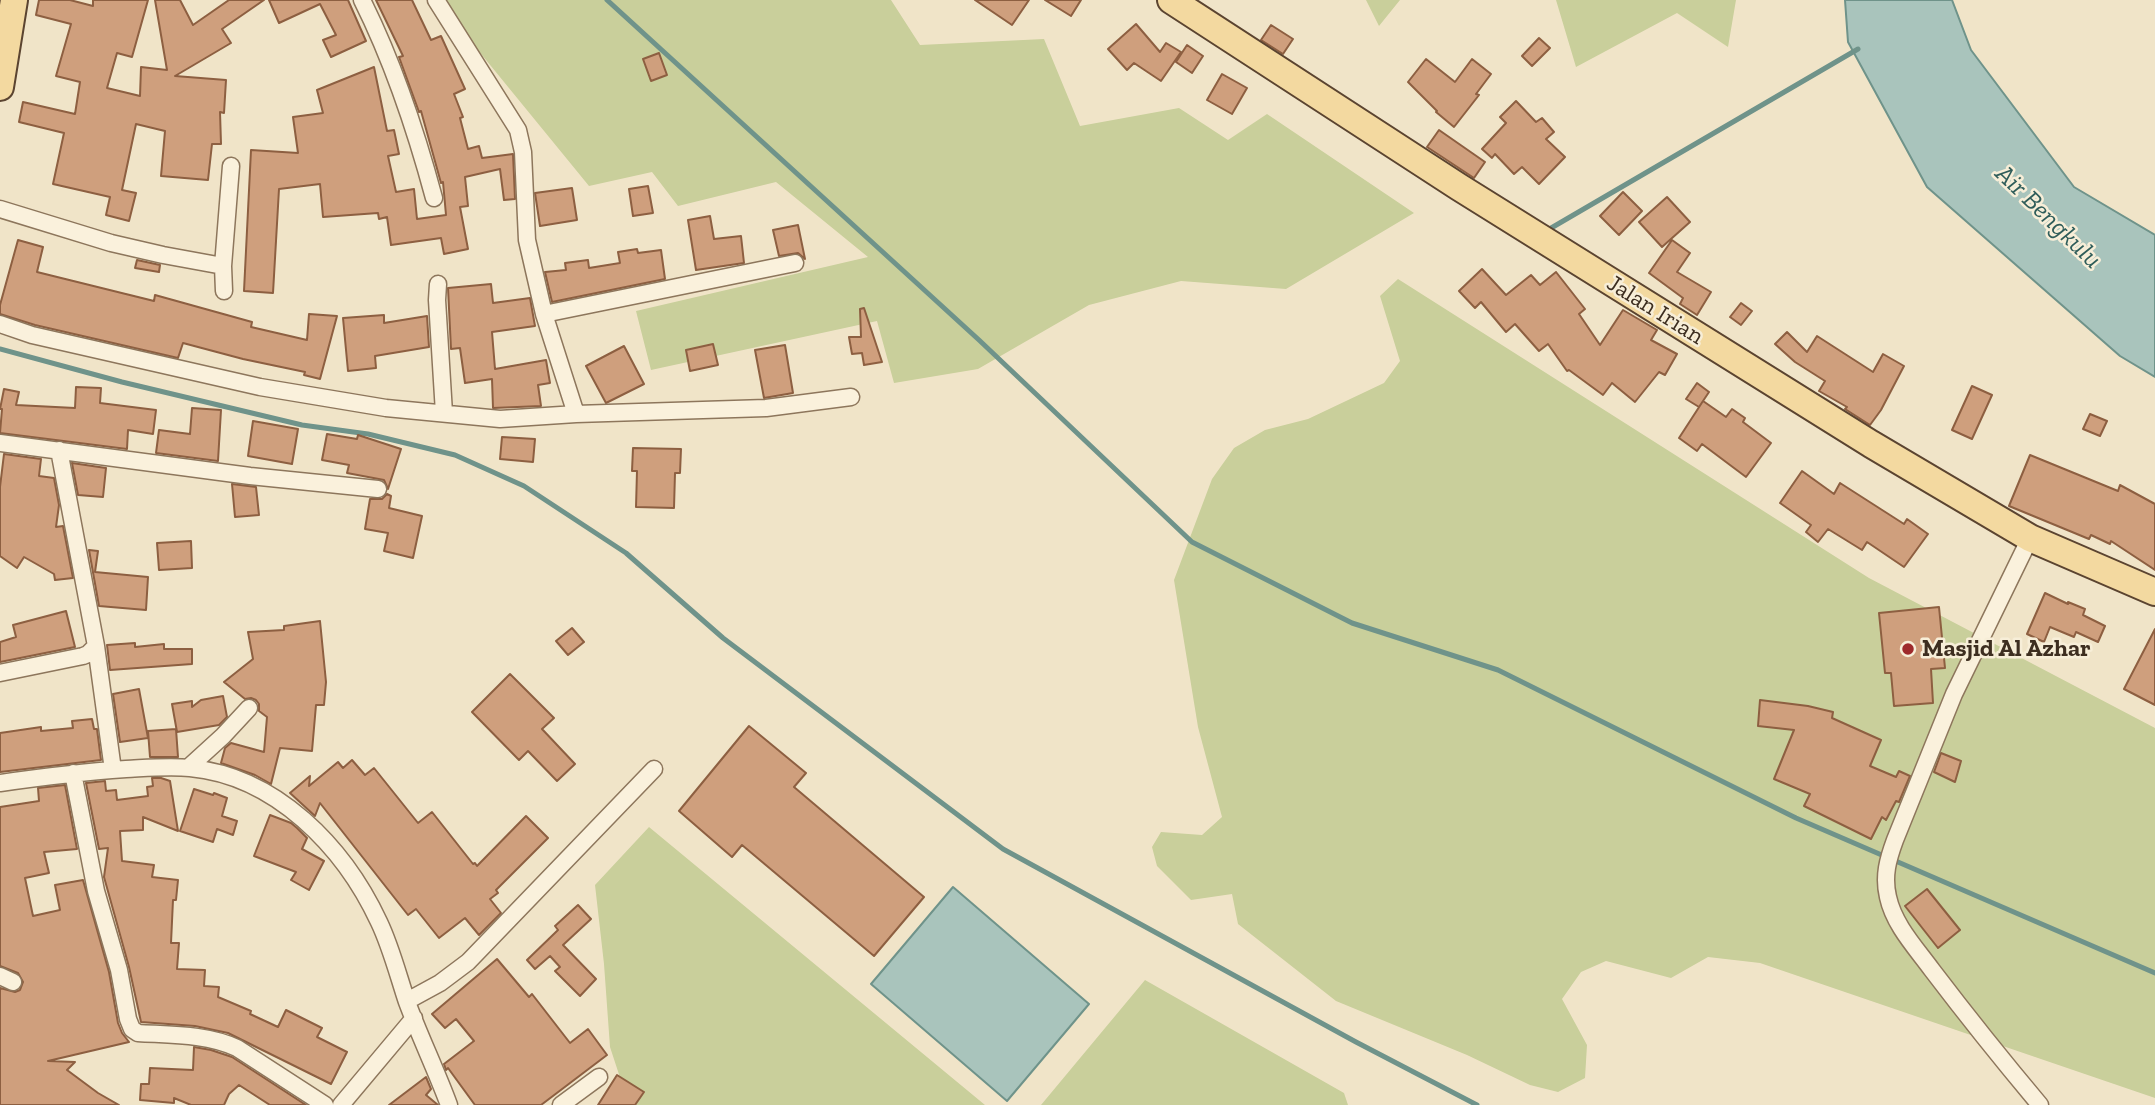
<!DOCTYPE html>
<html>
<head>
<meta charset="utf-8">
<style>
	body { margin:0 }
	canvas { display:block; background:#f0e4c8 }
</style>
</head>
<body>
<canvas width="2155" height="1105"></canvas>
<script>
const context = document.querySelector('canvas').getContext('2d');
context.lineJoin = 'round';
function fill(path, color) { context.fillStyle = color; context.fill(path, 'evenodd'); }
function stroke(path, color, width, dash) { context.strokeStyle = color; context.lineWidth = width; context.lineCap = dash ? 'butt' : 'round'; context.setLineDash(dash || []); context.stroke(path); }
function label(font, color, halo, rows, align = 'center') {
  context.font = font + ' "Zilla Slab",serif'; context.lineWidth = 5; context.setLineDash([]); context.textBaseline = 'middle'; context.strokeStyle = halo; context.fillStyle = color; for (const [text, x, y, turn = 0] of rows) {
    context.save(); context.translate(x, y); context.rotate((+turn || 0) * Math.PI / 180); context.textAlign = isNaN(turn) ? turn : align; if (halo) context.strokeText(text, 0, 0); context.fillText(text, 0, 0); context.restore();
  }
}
fill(new Path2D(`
	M437,0H891L920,45L1044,39L1080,126L1179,108L1228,140L1267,114L1414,213L1286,289L1181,281L1089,305L978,369L894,383L877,321L651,370L636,311L868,257L776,182L678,206L652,172L589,186Z
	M1366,0H1400L1379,26Z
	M1556,0H1736L1728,47L1677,13L1576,67Z
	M1398,279L1869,578L2155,728V1098L1760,963L1708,957L1671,978L1606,961L1581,972L1562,999L1587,1045L1585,1078L1558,1092L1530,1085L1467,1055L1336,1001L1238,924L1232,894L1191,900L1157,866L1152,847L1161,832L1202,835L1222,817L1198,727L1174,580L1212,479L1234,448L1265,430L1308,419L1384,383L1400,361L1380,296Z
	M649,827L985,1105H629L610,1047L604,964L595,885Z
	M1145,980L1344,1093L1348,1105H1041Z`), '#c9cf9b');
const water = new Path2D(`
	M1845,0H1952L1971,50L2074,187L2155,235V377L2120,356L1927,187L1848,42Z
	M953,887L1089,1004L1007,1101L871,984Z`);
fill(water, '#a9c4bc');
stroke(water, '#6f938a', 2);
stroke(new Path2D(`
	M607,0L979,340L1192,542L1352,623L1498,670L1796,818L2155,973
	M1546,231L1858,49
	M0,349L122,382L302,425L368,434L455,455L524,486L626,553L723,638L1003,849L1356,1042L1477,1105`), '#6f938a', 5);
const building = new Path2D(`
	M39,0H70L93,6V0H148L132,57L117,53L107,88L140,96L141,67L167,70L155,0H180L193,25L229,0H264L222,29L231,43L175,76L226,80L224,113L220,112L221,144H212L208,180L161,176L165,131L136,124L122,190L136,193L129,221L106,215L110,197L53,184L64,133L19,122L23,102L75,114L80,82L56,76L71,24L36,15Z
	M269,0H348L366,41L331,57L323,40L336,35L320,4L279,23Z
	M376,0H412L431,40L441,36L465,89L454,94L463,117L460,118L468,149L479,146L482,158L513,154L515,199L504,200L500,169L465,177L468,206L460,207L468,249L444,254L441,238L391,245L387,217L379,219L378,213L323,217L320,184L279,189L273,293L244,291L251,150L298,153L293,117L323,113L317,90L374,67L387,131L394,130L399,154L388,156L396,192L414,189L417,219L446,215L443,182L441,183L421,111L419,112L399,57L403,56Z
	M975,0H1029L1012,25Z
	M1045,0H1081L1071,16Z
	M1136,24L1160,52L1166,43L1181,52L1161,81L1134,63L1127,70L1108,49Z
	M1271,25L1293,39L1283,54L1261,40Z
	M1539,38L1550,48L1532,66L1522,56Z
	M1187,45L1203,56L1192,73L1176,62Z
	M659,53L667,75L651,81L643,59Z
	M1426,59L1455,82L1472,59L1491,74L1476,94L1479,95L1454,127L1436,112L1437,111L1408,82Z
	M1222,74L1247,88L1232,114L1207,100Z
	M1516,101L1536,122L1542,118L1554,132L1546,139L1565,157L1539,184L1522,167L1514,174L1495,154L1492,158L1482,149L1506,123L1500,117Z
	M1439,130L1485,162L1474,178L1427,147Z
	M648,186L653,213L633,216L629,189Z
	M572,188L577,220L540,226L535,193Z
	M1623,192L1642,211L1619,235L1600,216Z
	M1667,197L1690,222L1662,247L1639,222Z
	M710,216L714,239L741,236L744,263L696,270L688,220Z
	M798,225L805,259L798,253L779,256L773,230Z
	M18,240L43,247L37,272L154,301L155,295L252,322L251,327L307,340L309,314L337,316L320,379L304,375L305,372L243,359L183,343L178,358L35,325L0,314V305Z
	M1672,240L1690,253L1677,272L1711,292L1697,315L1680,304L1683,298L1649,273Z
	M637,249L638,253L661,250L665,279L552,302L545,272L566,270L565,263L588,260L589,268L620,263L618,252Z
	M137,260L160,265L159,272L135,268Z
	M1482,269L1506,295L1531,275L1540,285L1556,272L1585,309L1579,314L1600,345L1623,310L1657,330L1651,340L1677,354L1665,375L1659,372L1635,402L1612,383L1603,395L1569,370L1567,371L1548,344L1539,351L1515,324L1506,332L1481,302L1475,308L1459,291Z
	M491,284L493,303L530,298L535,326L492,332L495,369L546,360L550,383L538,385L541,406L493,408L492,379L465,383L460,348L451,349L448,288Z
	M1741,303L1752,311L1741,325L1730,317Z
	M864,308L882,362L864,365L862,353L852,354L849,337H861L860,309Z
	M384,315V323L427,316L429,347L375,356L376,368L348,371L343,318Z
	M1787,332L1807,352L1817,336L1873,372L1883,354L1904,366L1881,410L1870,425L1845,409L1847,407L1819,391L1825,381L1795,362L1775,344Z
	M713,344L718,365L690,371L686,350Z
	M785,345L793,393L764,398L755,350Z
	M624,346L644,384L606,403L586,366Z
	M1697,383L1709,392L1699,407L1686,399Z
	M1972,386L1992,395L1972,439L1952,430Z
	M76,387L101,388L100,403L156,410L153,434L128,430L127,449L0,433L2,409H0L4,389L19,392L16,405L75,408Z
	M1703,401L1726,417L1732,409L1745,418L1743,422L1771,443L1746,477L1702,444L1697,451L1679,438Z
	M192,408L221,410L218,461L156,453L159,430L190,434Z
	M2090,414L2107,421L2100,436L2083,429Z
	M253,421L298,429L292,464L248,456Z
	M327,434L357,439L358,435L401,449L388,489L384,480L347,473L349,465L322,460Z
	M502,437L535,439L533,462L500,459Z
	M633,448L681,449L680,473H675L674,508L636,507L637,471H632Z
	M4,454L41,459L39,476L54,478L59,505L56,527L63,526L73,578L55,580L54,574L24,557L17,568L0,556V487Z
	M2030,455L2118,491L2120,485L2155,504V570L2111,541L2110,544L2091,535L2089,539L2009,506Z
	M72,463L106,468L103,497L78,495Z
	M1802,471L1834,494L1840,483L1904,524L1907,519L1928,534L1904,567L1867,542L1862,550L1828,529L1818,542L1806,532L1811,525L1780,503Z
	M232,484L256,487L259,515L235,517Z
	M387,494L391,496L389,508L422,516L413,558L384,551L388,533L365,529L370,499H382Z
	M191,541L192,568L159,570L157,543Z
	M89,550L98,551L95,572L148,577L146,610L99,606Z
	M2045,593L2068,604V602L2085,609L2083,615L2105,626L2098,642L2076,632L2074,637L2050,627L2044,642L2027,634Z
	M1939,607L1945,668L1931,669L1933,703L1894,706L1891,673H1885L1879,613Z
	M66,611L75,647L0,662V642L16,637L13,625Z
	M320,621L326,682L324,705H316L312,751L280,748L271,784L255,775L221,763L225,748L231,743L264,752L267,717L259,711V704L256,700L251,698L245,699L224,682L253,659L248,632L284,630V626Z
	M572,628L584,642L568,655L556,641Z
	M2155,629V705L2124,689Z
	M135,643V647L164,644V649H192V664L110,670L107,645Z
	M510,674L554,718L542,729L575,764L557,781L528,751L519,760L472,712Z
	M139,689L148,738L120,742L113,694Z
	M223,696L227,717L219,725L177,732L172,704L192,701V707L201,700Z
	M1760,700L1808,706L1833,712L1832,718L1881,740L1870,766L1896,777L1899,771L1910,776L1899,802L1896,801L1886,820L1882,817L1871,839L1804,806L1810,794L1774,779L1794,730L1758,726Z
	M92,719L94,729H97L101,760L0,772V733L41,727V731L73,728L72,721Z
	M749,726L806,773L794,787L924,897L874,956L742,845L732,857L679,811Z
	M176,729L178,757H150L148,731Z
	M1941,753L1961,761L1955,782L1934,772Z
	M352,760L365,775L374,768L418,823L432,812L473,864L475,863L477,866L526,816L548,838L496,890L498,893L490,899L501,913L479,935L465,918L439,938L416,909L408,915L320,803L315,816L290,793L310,776L309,786L338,762L343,768Z
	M152,778H161L170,781L178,831L143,817V830L120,831L122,861L154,865L152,877L178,880L176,900H173L171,943H179L177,969L205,970L204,986L219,987L218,997L251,1011L250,1014L278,1027L286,1010L322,1028L317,1037L347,1052L331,1084L228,1033L195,1026L141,1022L129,967L104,877L108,848L99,849L86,783L105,781L106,791L116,790L117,800L148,796L147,787L153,786Z
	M65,785L77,849L44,852L49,873L25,878L33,916L60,910L55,885L83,880L109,972L118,1023L122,1033L129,1042L48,1061L75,1062L67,1070L98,1093L119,1105H0V988L15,992L20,990L23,982L18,973L0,966V807L39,801L38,788Z
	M194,789L213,795L214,793L227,798L222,816L237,821L233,835L217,829L213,842L180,831Z
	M270,815L291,823L297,828L307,838L302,849L324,861L309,890L291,880L296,872L254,856Z
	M1927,889L1960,930L1938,948L1905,906Z
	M578,905L591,919L563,945L596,979L580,996L555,971L560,967L550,956L535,969L527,960L558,930L555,926Z
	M497,959L529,997L532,994L570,1043L588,1029L607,1055L541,1105H475L448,1068L446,1070L444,1064L474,1041L456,1019L445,1028L432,1014Z
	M194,1047L211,1050L232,1057L306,1105H270L239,1085L229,1094L224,1105H191L174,1098V1103L140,1100L141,1084H149L150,1068L193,1070Z
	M617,1075L644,1092L635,1105H598Z
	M426,1077L431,1089L426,1095L438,1105H389Z`);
fill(building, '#cf9f7d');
stroke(building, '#8d5f41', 2);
const street = new Path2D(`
	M362,0C393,62 416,131 434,198
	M436,0L518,130L523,152L527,240L544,314
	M0,209L111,243L163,255L223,266L224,291
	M223,266L231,166
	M438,284L437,300L444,413
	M0,324L32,335L260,387L386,408L500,419L576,414L766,408L851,397
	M576,414L544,314L795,263
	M0,443L250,476L378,489
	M2030,538L1954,694L1895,840C1888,859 1883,876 1888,897C1894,925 1916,948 1932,970C1967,1016 2003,1061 2040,1105
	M96,646L113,770
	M0,673L83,656L88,654L96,646L59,450
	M189,767L223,736L249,708
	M73,773L96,891L119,970L128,1019L132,1029L138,1033C171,1035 207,1034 237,1048L325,1105
	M0,783C42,777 84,772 126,769C147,768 169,766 190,768C276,776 344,847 379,922C391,947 398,975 407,1002C420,1037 436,1070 449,1105
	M0,976L13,982
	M407,1001L440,983L468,962L654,769
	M341,1105L414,1018
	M561,1105L599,1077`);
const primary = new Path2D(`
	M1171,0L1459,187L1871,444L2030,538L2155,592
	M0,87L14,0`);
stroke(street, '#8d765c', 19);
stroke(primary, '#5b4430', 30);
stroke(street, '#faf1dc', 16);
stroke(primary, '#f3d9a0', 26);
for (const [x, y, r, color] of [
	[1908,649,7,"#9e2a2b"]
]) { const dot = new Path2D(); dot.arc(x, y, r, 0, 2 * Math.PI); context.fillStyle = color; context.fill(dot); stroke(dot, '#f7eed8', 2.5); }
label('24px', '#3d2e20', '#f7eed8', [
	["Jalan Irian",1655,310,32]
]);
label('bold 24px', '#3d2e20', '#f7eed8', [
	["Masjid Al Azhar",1922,649]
], 'left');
label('italic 26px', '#2f5d5a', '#f7eed8', [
	["Air Bengkulu",2048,217,44]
]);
</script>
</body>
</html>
